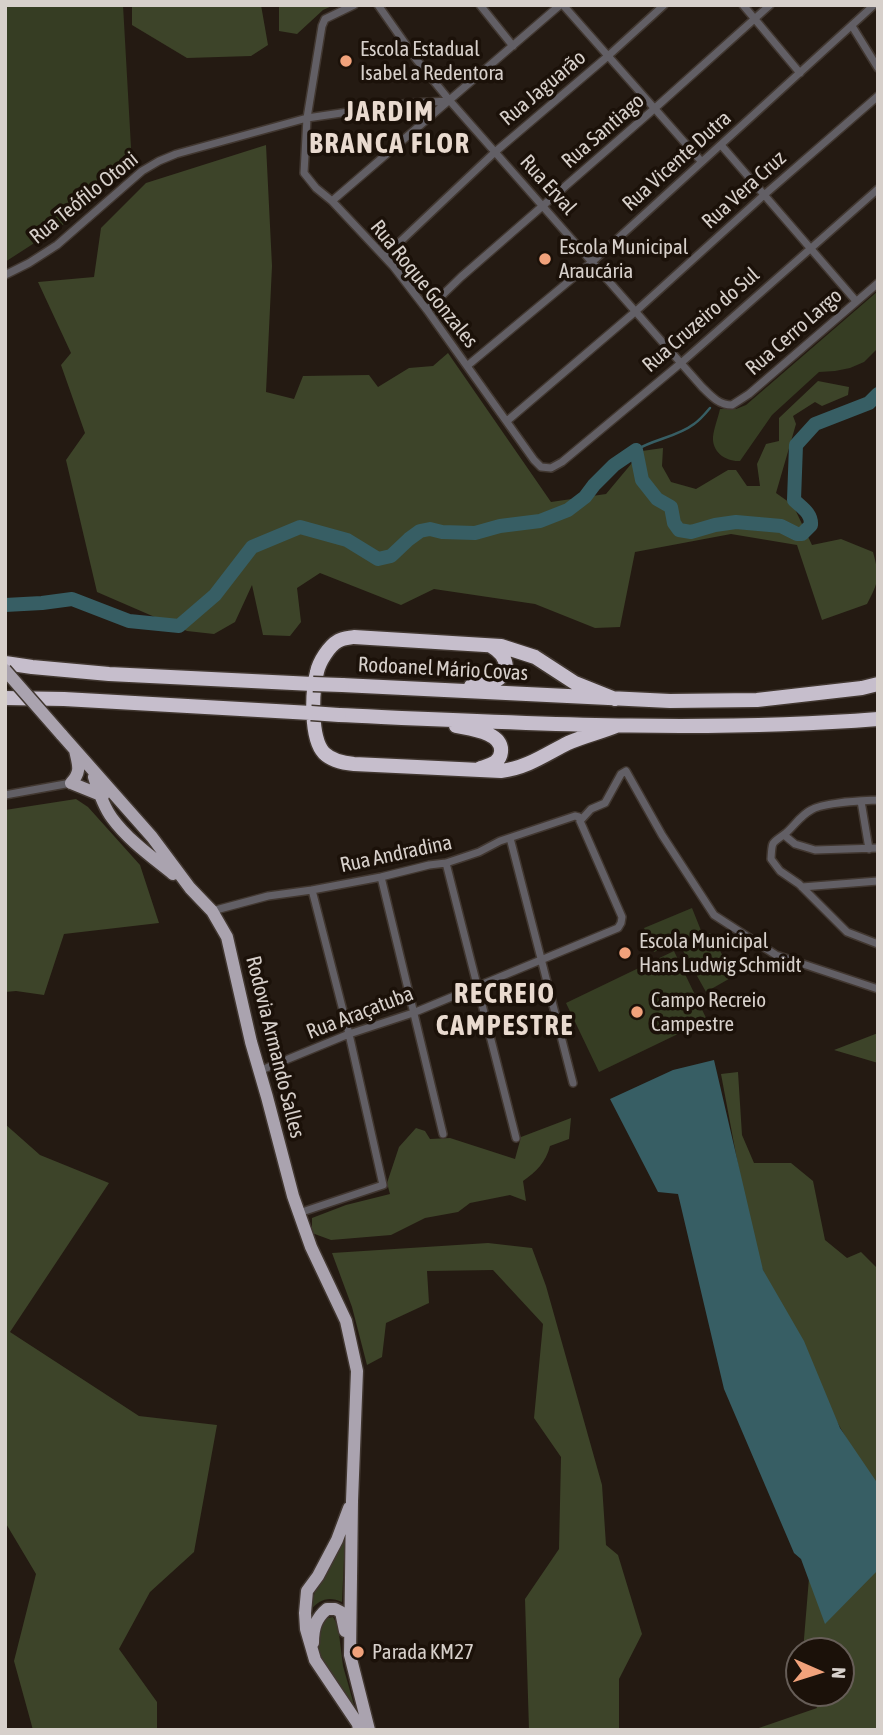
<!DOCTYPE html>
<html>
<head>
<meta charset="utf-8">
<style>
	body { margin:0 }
	#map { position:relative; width:883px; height:1735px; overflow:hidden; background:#241a12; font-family:"Asap Condensed",sans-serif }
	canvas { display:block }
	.frame { position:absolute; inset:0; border:7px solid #d7d0cb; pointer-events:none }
	.north { position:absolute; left:785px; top:1637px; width:70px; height:70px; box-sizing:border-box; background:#1b1109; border:2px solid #665d57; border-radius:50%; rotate:93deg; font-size:19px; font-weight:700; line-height:28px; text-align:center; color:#d7d0cb }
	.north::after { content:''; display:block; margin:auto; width:24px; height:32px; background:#f1a27b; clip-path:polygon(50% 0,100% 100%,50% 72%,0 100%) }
</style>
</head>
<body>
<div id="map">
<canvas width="883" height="1735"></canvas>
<div class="frame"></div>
<div class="north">N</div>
</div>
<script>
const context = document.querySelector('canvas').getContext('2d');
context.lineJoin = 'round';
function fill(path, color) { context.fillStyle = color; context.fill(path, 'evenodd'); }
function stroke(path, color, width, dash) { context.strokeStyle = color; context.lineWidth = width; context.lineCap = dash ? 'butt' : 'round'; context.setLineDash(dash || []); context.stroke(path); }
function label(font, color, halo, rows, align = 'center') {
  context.font = font + ' "Asap Condensed",sans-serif'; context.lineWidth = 7; context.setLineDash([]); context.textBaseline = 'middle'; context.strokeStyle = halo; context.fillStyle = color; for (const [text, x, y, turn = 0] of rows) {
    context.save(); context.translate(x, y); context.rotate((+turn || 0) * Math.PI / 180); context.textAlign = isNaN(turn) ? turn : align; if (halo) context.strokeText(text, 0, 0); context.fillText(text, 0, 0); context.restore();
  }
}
fill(new Path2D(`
	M5,5H123L132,165L101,188L67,222L5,262Z
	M878,291V348L864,362L850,368L835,371L819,372L772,415L740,461C726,462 712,452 713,437C714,428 718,418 720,409H736L746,405Z
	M692,908L702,933L654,952L644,928Z
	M710,933L734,976L706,992L682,949Z
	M674,951L707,1020L599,1072L566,1003Z
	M345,1537L342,1602C329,1596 319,1599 310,1611L315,1591Z
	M333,1617L338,1626L343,1666L354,1705C344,1692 319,1662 317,1647C317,1638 319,1627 322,1619Z`), '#363d23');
fill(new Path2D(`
	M132,5H261L268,45L251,56L187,58L132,25Z
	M279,5H334L323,10L297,34L279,31Z
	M266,145L272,266L266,392L294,399L303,376L369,375L378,387L409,368L433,366L448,353L551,502L606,494L642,451L663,448L662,466L671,482L696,489L728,470H736L747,486H760L757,464L766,444L779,441V418L818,381L849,387L848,395L822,406L815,402L793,416L796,424L776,493L793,505L812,545L841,539L873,552C880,578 879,581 867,604L822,620L797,545L731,534L635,552L620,627L595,628L535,604L434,589L401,605L320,573L297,588L301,622L290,636L263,635L252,585L235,622L214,634L187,631L97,592L66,460L85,433L61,365L71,353L38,282L94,277L101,228L146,183Z
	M76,799L88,807L140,865L159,923L64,934L44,995L16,991L5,992V810Z
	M878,1033V1063L834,1050Z
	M738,1072L742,1135L754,1163H791L813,1181L825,1240L847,1258L861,1252L878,1269V1494L791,1341L741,1215V1181L721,1074Z
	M571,1118L569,1139L550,1146C546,1162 536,1172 523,1181L526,1201L510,1195L470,1203L458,1212L425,1218L391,1235L331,1240L312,1233V1218L346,1205L390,1194L387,1183L399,1147L416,1128L425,1131L430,1139L450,1138L515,1159L521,1137Z
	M5,1124L40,1155L109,1183L10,1332L139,1416L217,1425L194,1552L150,1592L119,1649L157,1702V1730H33L14,1661L36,1574L5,1522Z
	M488,1243L532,1248L546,1286L602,1485L606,1545L618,1555L642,1634L619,1679V1730H529L525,1599L559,1549L561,1457L534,1418L543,1324L493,1270L427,1271L429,1303L386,1323L382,1357L367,1365L352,1307L332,1253Z
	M878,1546V1730H753L817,1708L812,1693H841V1651H803L809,1578Z`), '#3d4429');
fill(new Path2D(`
	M714,1060L763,1270L804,1341L840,1428L878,1484V1570L825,1624L801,1559L794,1553L724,1389L678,1194L658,1192L610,1099L673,1070Z`), '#375e64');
stroke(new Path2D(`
	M636,450C654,439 677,437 694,424C700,420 705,414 710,408`), '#375e64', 2.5);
stroke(new Path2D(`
	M5,605L42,603L72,599L129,621L179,626L215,595L252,547L300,527L347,540L378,559L391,556L409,539L420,531L430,529L442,532L475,533L500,526L540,521L568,510L585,497L594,485L614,465L636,450L642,480L657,499L671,507L674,523L679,530L691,532L715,525L736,522L781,526L797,534H802L811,525C812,513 801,507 794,500L796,445L815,424L869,403L878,394`), '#375e64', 14);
const street = new Path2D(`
	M354,5L325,19L322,26L307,118L304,173L316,188L332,201L393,266L427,310L534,460L541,467L551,468L562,462L681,363L878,189
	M378,5L416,59L450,101L702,387C711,396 719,405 732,405L749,394L878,283
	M480,5L513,46
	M563,5L701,161
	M743,5L800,73
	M852,26L878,68
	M721,145L856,301
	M332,201L560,5
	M385,256L495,152L608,56L664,5
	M5,275L29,263L57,245L142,171L159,161L176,154L307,118L410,103L450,101
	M427,310L461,277L654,109L770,5
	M467,366L592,262L874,5
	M507,421L636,311L764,195L878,96
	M5,795L71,783
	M878,800C861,801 824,802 811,810C801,815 794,826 786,833C772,844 772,839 771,859L780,871L799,884L847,932L878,944
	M861,801L869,849
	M580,821L591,809L605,803L621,774L626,771L662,835L714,915L776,955L878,989
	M784,835L795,844L815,850L878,848
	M510,838L573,1083
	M446,863L516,1138
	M381,877L443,1134
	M802,887L878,881
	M212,911L268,896L312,890L381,877L429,865L446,863L479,852L500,841L575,816L579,817L580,821
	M259,1071L349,1034L413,1013L618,928L621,923L622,917L580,821
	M299,1213L383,1185L349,1034L312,890`);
const primary = new Path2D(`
	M61,734L152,837L190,888L212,911L227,937L251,1042L267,1097L293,1196L311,1247L346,1321L357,1371L352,1501L350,1655L369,1730
	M94,777C98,790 103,806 112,818C128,840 152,857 173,874
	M71,783L103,796
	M71,783C82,771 78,765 75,750
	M349,1508L337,1540L318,1576L307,1591L305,1613L306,1629L315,1660L358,1724L359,1730
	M313,1643C313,1628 316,1618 327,1609H335L341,1612L345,1631`);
const highway = new Path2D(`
	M5,663L32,667L109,674L313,684
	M342,685L670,701L757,700L862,688L878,684
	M471,686C477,685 483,685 489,683C512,677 510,657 491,646
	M5,698L64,699L311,713
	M615,699L575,683L535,657L501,646L354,637C349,638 343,638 338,641C329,646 319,662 317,672C312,691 310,738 324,753C332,761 343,763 354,764L501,771C527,768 546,754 568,743C584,736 601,732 616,726
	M339,715C519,723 698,733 878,719
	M456,726C470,729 503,732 501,752C500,763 490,765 481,768`);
stroke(street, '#413730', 10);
stroke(primary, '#413730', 15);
stroke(highway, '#413730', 17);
stroke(street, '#625f65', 7);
stroke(primary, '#aaa3af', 12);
stroke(highway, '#c6becc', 14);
const primaryBridge = new Path2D(`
	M5,670L61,734`);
const highwayBridge = new Path2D(`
	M313,684L342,685
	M311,713L339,715`);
stroke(primaryBridge, '#413730', 15, []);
stroke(highwayBridge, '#413730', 17, []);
stroke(primaryBridge, '#aaa3af', 12);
stroke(highwayBridge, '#c6becc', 14);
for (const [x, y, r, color] of [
	[346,61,7,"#f1a27b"],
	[545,259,7,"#f1a27b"],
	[625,953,7,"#f1a27b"],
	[637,1012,7,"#f1a27b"],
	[358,1652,7,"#f1a27b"]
]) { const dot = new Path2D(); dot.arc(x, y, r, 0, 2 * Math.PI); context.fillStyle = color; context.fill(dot); stroke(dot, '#1b1109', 2.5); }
label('21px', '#d7d0cb', '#1b1109', [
	["Escola Estadual",360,49],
	["Isabel a Redentora",360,73],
	["Escola Municipal",559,247],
	["Araucária",559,271],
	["Escola Municipal",639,941],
	["Hans Ludwig Schmidt",639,965],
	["Campo Recreio",651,1000],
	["Campestre",651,1024],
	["Parada KM27",372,1652]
], 'left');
label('21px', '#d7d0cb', '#1b1109', [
	["Rua Jaguarão",543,88,-40],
	["Rua Santiago",603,131,-41],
	["Rua Vicente Dutra",677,161,-42],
	["Rua Erval",548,185,48],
	["Rua Vera Cruz",744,190,-42],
	["Rua Teófilo Otoni",84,198,-39],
	["Rua Roque Gonzales",424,284,51],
	["Rua Cruzeiro do Sul",701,320,-41],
	["Rua Cerro Largo",794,332,-41],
	["Rodoanel Mário Covas",443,669,3],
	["Rua Andradina",396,854,-12],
	["Rua Araçatuba",360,1013,-21],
	["Rodovia Armando Salles",275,1047,76]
]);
context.letterSpacing = '2px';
label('bold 28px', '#e9dacf', '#1b1109', [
	["JARDIM",390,112],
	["BRANCA FLOR",390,144],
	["RECREIO",505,994],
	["CAMPESTRE",505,1026]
]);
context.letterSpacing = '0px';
</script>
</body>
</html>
